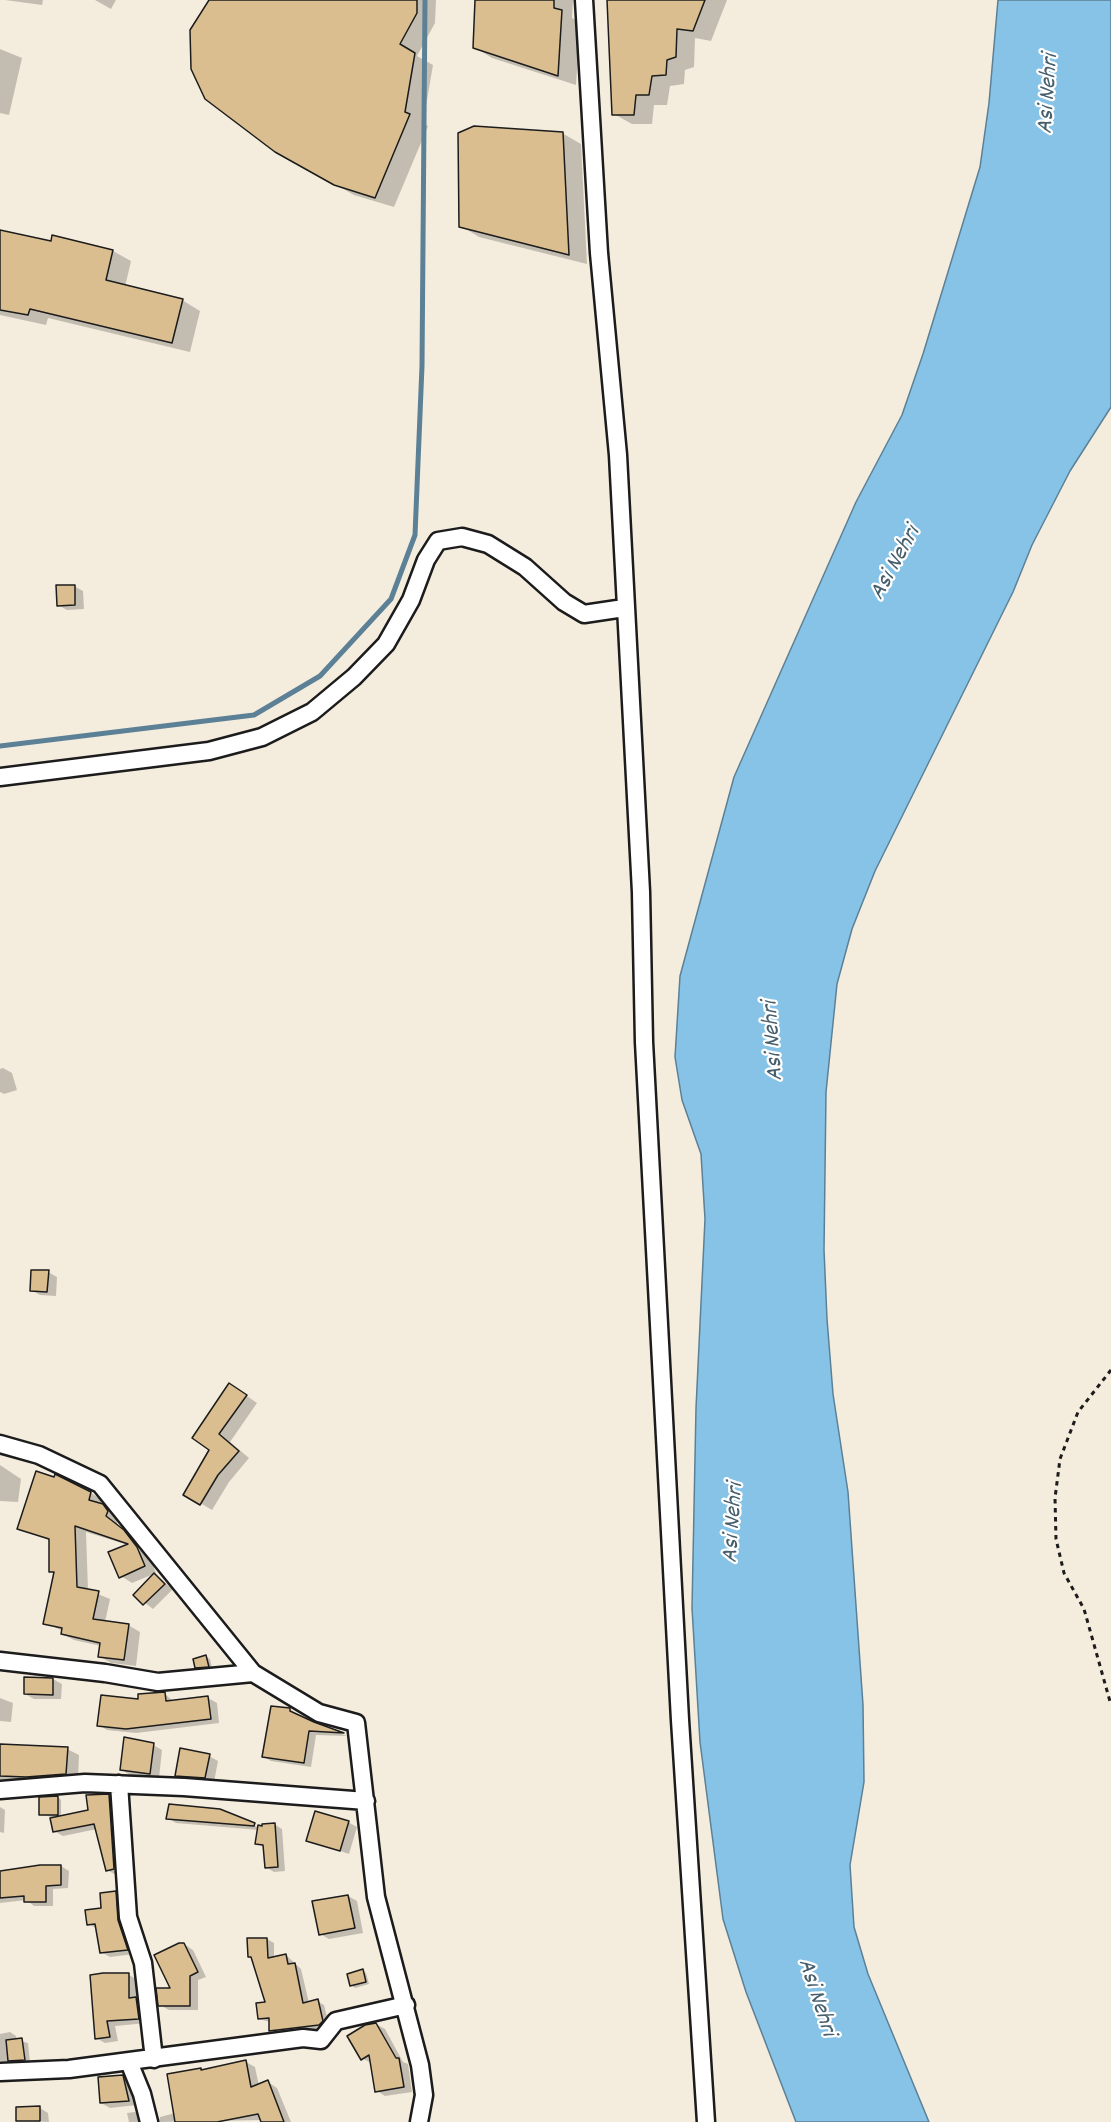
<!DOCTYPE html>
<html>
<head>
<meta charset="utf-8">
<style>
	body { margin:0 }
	canvas { display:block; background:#f4ecdd }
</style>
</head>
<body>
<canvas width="1111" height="2122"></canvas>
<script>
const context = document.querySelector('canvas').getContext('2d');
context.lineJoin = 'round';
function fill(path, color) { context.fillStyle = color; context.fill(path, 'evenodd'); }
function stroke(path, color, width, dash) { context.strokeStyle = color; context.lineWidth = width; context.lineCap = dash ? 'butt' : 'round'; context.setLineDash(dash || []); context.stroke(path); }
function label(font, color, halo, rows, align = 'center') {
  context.font = font + ' Dekko,sans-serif'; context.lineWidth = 4.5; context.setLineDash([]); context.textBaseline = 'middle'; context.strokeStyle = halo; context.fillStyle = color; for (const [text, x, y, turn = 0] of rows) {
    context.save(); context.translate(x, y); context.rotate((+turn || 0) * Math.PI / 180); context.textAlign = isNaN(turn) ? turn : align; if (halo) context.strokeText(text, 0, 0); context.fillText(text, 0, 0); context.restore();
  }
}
const water = new Path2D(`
	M998,0H1111V407L1070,471L1032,545L1013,592L875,871L852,929L837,984L826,1092L824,1250L827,1319L833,1394L848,1492L863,1705L864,1782L850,1865L854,1927L868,1974L929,2122H796L746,1992L723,1919L700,1742L692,1608L696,1408L705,1219L701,1154L682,1100L675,1057L680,976L734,777L856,502L902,415L923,354L980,167L989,103Z`);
fill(water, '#87c3e7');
stroke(water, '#5c8096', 1.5);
fill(new Path2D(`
	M5,0H43L42,5Z
	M95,0H116L111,9Z
	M211,0H436L435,23L417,56L433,65L423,123L428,126L394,207L354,195L276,151Z
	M476,0H573L572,18L580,22L576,85L492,58L474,47Z
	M609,0H727L711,41L695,38L694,67L685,70L684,84L670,86L667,105H654L652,124H632L614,114Z
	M0,49L22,58L9,115L0,113Z
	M562,133L581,144L587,264L479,237L461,226Z
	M0,232L52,242L53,237L113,251L131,261L125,287L182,300L200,311L190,352L48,318L46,325L0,315Z
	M74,586L83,591L84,609L67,610L58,605Z
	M3,1068L12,1073L17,1090L4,1094L0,1092V1069Z
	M48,1272L57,1277L56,1296L40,1295L31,1290Z
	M241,1392L257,1403L230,1442L249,1458L229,1482L212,1510L185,1494L211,1449L194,1437Z
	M0,1465L21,1479L18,1502L0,1501Z
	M91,1493L102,1500L100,1505L114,1513L119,1518L117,1524L135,1539L149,1555L156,1573L132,1583L121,1576L128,1545L86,1532L88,1590L110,1599L105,1622L128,1625L140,1632L136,1666L111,1663L99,1656L101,1646L74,1640L62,1634L63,1631L45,1623L55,1574L50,1571L51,1541L19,1528ZM136,1539L141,1551H137L133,1540Z
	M155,1575L173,1589L153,1609L135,1595Z
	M206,1657L210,1659L212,1668L196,1667Z
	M53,1679L62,1684L61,1699H34L25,1694Z
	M165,1694L174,1702L208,1698L217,1703L219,1723L136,1733L107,1730L99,1725L140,1701Z
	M0,1698L13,1703L11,1722L0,1721Z
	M290,1710L313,1724L347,1736L316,1735L311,1767L271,1761L264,1757Z
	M153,1745L162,1750L159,1778L130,1775L122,1770Z
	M0,1746L67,1749L79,1755L78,1780L0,1782Z
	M209,1756L218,1761L214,1782L185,1780L177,1775Z
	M109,1796L118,1801L123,1873L116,1875L107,1870L97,1829L63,1836L54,1831L51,1817L40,1814L58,1797L61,1800V1817L89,1811Z
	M0,1807L5,1810L4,1833L0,1832Z
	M168,1818L254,1825L259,1828L274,1824L282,1829L285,1871L274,1872L266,1867L265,1848L257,1843L259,1830L176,1823Z
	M348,1822L357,1827L349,1854L308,1840Z
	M61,1866L69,1871L68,1888L53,1889V1906H34L26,1900L0,1903V1873Z
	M115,1893L124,1898L135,1954L110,1957L101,1952L98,1929L88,1924Z
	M348,1896L357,1901L363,1933L329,1939L320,1934Z
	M267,1939L274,1943V1958L286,1955L301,1969L309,2003L317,2001L324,2005L329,2025L326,2028L277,2034L270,2030V2022L259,2019L267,2003Z
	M184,1944L193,1950L206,1977L198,1980V2010H169L160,2005L172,1989Z
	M362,1971L366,1973L369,1984L355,1988L351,1985Z
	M129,1975L138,1980L137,2000L145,2004L147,2023L115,2026L118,2041L105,2043L96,2038Z
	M376,2024L385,2029L403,2062L408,2064L412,2092L385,2096L377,2091L371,2063L362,2058Z
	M10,2032L16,2036L17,2040L28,2043L30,2063L0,2061V2034Z
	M246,2062L255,2067L259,2086L268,2082L277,2088L291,2122H263L262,2120L159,2122L160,2117L175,2113L201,2070Z
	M122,2076L131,2081L137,2105L110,2108L101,2103Z
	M40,2108L48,2113L49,2122L17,2120Z
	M135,2112L144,2117L145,2122H129L127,2113Z`), '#0003');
stroke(new Path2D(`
	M0,746L254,715L320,676L391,599L415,535L422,366L425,0`), '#5c8096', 5);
const building = new Path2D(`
	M209,0H417V13L400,44L415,53L405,112L410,114L375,198L334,185L275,152L205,99L191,69L190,30Z
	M475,0H554V8L562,10L558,76L473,48Z
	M607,0H705L693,31L677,29L676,57L667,60L666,75L652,76L649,95H636L634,115H612Z
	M474,126L563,132L569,255L459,227L458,133Z
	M0,230L51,241L52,235L113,250L106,280L183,299L172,343L30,309L28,315L0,310Z
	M56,585H75V605L57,606Z
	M31,1270H49L47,1292L30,1291Z
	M229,1383L247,1395L219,1434L239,1451L218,1475L200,1505L183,1495L209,1450L192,1438Z
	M36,1471L54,1477L55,1474L91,1492L89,1500L103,1504L108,1511L106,1516L124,1530L137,1547L145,1566L119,1578L108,1552L128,1544L75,1526L77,1587L99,1591L93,1619L129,1624L124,1660L98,1657L100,1643L61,1634L62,1628L43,1624L54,1572H49V1539L17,1529Z
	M154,1573L165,1584L143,1605L133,1595Z
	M206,1655L209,1667L195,1668L193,1659Z
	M24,1677L53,1678V1695L24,1694Z
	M165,1692L166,1701L208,1696L211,1719L126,1729L97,1726L101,1695L138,1699V1694Z
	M271,1706L290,1708V1711L314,1722L344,1733L309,1731L304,1763L262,1757Z
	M124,1737L154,1743L150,1774L120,1770Z
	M0,1744L68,1747L66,1774L26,1777L0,1776Z
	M180,1748L210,1754L205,1778L175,1776Z
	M109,1794L114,1869L106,1871L94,1824L53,1832L50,1818L88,1810L86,1795Z
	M58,1796V1815H39V1797Z
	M169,1804L220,1809L255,1823L254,1826L166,1819Z
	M315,1811L349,1821L340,1851L306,1841Z
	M275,1823L278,1867L265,1868L263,1845L255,1844L258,1825L262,1826V1824Z
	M40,1865H61V1885L46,1886V1902H24V1896L0,1898V1871Z
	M116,1891L118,1920L128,1950L100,1953L95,1924L87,1925L85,1910L101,1908L100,1893Z
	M348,1895L355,1928L319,1935L312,1901Z
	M247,1938H267L268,1958L286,1954L288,1964L295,1963L303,2003L318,1999L323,2021L319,2025L269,2031V2018L258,2019L256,2003L265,2002L251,1957H248Z
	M179,1943H184L198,1972L190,1976V2006H158L156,1988H170L154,1955Z
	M363,1969L366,1982L350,1986L347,1974Z
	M103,1973H129V1998L136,1997L139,2019L107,2021L110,2037L95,2039L90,1975Z
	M376,2023L396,2058H399L404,2087L375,2092L369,2055L361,2060L347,2036L365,2025Z
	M22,2038L25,2060L8,2061L6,2040Z
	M246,2060L251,2087L268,2080L284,2122H261L258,2114L217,2122H175L167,2074L201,2068V2070Z
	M123,2075L129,2101L100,2103L98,2077Z
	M40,2106V2121H16V2107Z`);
fill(building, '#dabe8f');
stroke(building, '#1c1c1c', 1.5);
const minor = new Path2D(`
	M584,0L599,253L618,455L641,892L644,1042L680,1720L706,2122
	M0,777L209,751L262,737L312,712L354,677L386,644L411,600L426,560L438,541L462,537L488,544L525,567L564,602L584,614L624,608
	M0,1444L39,1455L100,1484L253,1673L319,1713L356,1723L376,1897L420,2065L424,2095L419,2122
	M0,1661L105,1673L158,1682L253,1673
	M119,1784L128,1917L143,1963L154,2059
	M0,1790L85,1783L184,1787L366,1801
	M129,2062L142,2094L149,2122
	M0,2072L69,2069L303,2038L321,2040L336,2021L406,2005`);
stroke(minor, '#1c1c1c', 21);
stroke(new Path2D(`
	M1111,1370L1078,1412L1060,1459L1055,1498L1056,1539L1064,1573L1084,1609L1111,1705`), '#1c1c1c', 3, [4.5, 4.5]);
stroke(minor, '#fff', 16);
label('italic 24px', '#475f6d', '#fff', [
	["Asi Nehri",1050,94,-86],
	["Asi Nehri",897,564,-61],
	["Asi Nehri",775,1041,-94],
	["Asi Nehri",735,1523,-86],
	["Asi Nehri",815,1998,72]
]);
</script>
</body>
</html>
